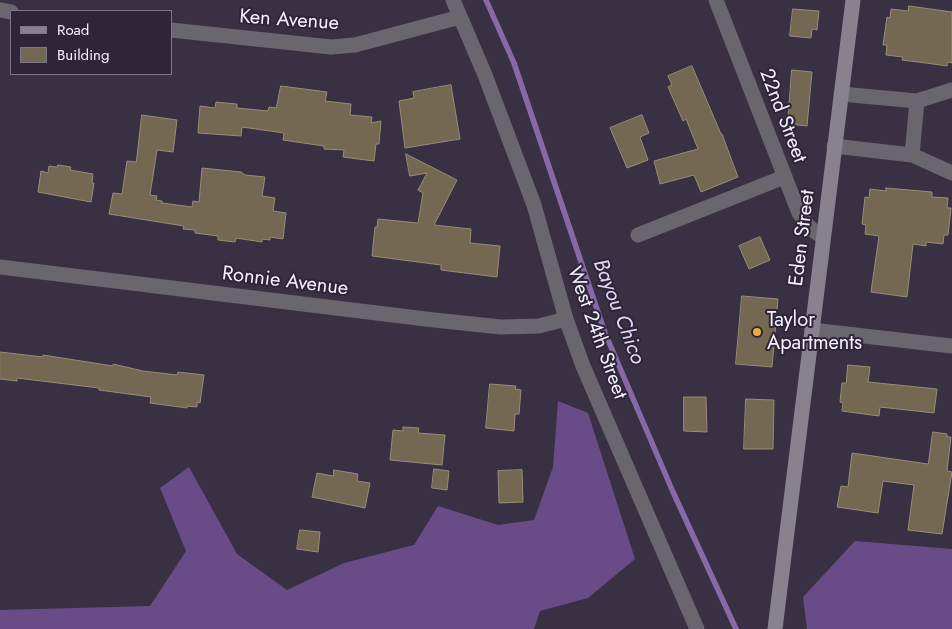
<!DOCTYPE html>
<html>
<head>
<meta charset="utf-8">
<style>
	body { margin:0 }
	#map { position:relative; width:952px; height:629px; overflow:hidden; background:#393043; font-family:Jost,sans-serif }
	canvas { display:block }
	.legend { position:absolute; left:10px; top:10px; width:162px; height:65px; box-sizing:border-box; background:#2e2638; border:1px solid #7e7787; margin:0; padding:6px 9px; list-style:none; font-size:15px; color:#f7f1fe }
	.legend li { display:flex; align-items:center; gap:10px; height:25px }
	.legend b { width:25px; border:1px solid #7e7787 }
</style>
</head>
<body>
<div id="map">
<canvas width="952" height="629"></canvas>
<ul class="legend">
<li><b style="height:6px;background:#888190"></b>Road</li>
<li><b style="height:14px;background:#756853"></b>Building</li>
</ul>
</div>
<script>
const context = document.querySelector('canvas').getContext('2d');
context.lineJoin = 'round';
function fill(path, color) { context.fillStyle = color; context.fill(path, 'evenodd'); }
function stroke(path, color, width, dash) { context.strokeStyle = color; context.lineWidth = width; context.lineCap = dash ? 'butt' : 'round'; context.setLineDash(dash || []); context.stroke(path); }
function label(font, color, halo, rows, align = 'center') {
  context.font = font + ' Jost,sans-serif'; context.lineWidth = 4; context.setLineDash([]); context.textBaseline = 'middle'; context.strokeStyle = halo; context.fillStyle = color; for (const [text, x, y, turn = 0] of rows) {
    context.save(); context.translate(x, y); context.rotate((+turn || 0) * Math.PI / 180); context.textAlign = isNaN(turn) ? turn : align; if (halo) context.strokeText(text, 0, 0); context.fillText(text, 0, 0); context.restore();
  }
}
fill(new Path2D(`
	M558,401L588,413L635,559L588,598L540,611L534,629H0V610L150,606L186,551L160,488L189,467L237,554L287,590L344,563L414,545L438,506L498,525L534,520L553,467Z
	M855,541L952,549V629H807L803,597Z`), '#694b87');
stroke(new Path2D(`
	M486,0L514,63L605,333L673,492L736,629`), '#8869a8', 5.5);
const building = new Path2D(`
	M909,6L952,12V63L948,62L947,66L926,63L902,60L903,57L886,55L887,45H883L887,17L890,18L891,9L908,11Z
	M793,9L819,11L817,30L812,29L811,38L790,36Z
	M692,66L721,134H722L738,177L701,192L694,175L660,184L654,161L698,149L686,119L683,121L668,87L672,85L668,76Z
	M792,70L812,72L807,126L788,124Z
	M451,85L460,139L405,148L399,101L414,98L413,92Z
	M281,86L327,92L325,101L351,104L350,115L372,117L371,123L381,121L379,144H376L374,161L343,157L344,150L324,149V146L283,140L284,133L242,127L241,136L198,133L200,106L215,108L216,102L237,104V108L268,111L269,107L276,108Z
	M142,115L177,120L173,152L157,150L150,195L157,196L156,200L162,201V203L192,207L193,201L199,202L202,168L241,172L245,175L265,177L262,196L275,198L273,211L286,213L283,239L270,237V240L262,239V242L236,238L235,242L218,240V236L195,233V230L183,229L184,226L109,214L113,193L122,194L127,161L136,162Z
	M642,115L649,133L640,137L648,160L627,168L610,128Z
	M406,154L457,180L434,225L471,229L470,243L500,246L497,277L441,270V265L372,256L375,227H377L378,219L418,223L423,193L418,190L427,173L410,176Z
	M58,165L71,167L70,170L93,174L92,183H94L91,202L38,192L41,171L48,173L49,166L57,167Z
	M886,188L932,192V197L948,198L947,208H951L948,235H944L943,244L926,242V246L913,244L907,297L871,292L879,236L865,234L866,225L862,224L865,197L869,198L870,189L886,191Z
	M760,237L770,260L749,269L739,246Z
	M742,296L778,299L772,367L736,364Z
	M0,352L43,357V355L113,366V364L143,371L177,375L178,372L204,375L200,403L197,402V407L187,406V408L150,403L151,397L99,390V388L17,378V381L0,379Z
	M848,365L870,367L868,382L937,389L934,413L880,407L879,416L842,411L843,403L840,402L842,383H846Z
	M490,384L516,386L515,389L521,390L519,414H515L514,431L486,428Z
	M684,397H706L707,432L684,431Z
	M746,399L774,400L773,449H744Z
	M403,427L419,428L418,433L445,435L442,465L390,460L393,430L403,431Z
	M933,432L947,434V437H951L947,471L952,472L942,534L908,530L914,485L883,481L878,513L837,507L841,486L848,487L852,453L928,464Z
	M434,469L449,471L447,490L432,488Z
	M334,470L358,474L357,481L370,483L365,508L312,497L317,473L333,476Z
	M522,470L523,502L499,503L498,471Z
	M300,530L320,532L318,552L297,549Z`);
fill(building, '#756853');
stroke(building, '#998c76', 1);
stroke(new Path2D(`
	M453,0L485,75L534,205L566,319L583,366L697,629
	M716,0L799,213C805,223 813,232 823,237
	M0,10L11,12
	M171,30L331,47L355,45L460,17
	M841,94L917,101L952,90
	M834,146L912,155L952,173
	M912,155L917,101
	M638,235L784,177
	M0,267L434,320L501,327L539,326L566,319
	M812,330L952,346`), '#6a666f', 15);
stroke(new Path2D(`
	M775,629L853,0`), '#888190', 15);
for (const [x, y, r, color] of [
	[757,332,5,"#e7ac37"]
]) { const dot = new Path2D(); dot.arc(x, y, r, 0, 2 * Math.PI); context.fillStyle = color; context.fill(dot); stroke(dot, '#2e2638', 2); }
label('20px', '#f7f1fe', '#2e2638', [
	["Ken Avenue",289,21,4],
	["22nd Street",782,116,69],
	["Eden Street",803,238,-83],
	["Ronnie Avenue",285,282,7],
	["West 24th Street",596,333,70]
]);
label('20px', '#f7f1fe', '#2e2638', [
	["Taylor",767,321],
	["Apartments",767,344]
], 'left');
label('italic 21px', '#e7d6fa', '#2e2638', [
	["Bayou Chico",618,312,69]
]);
</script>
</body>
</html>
